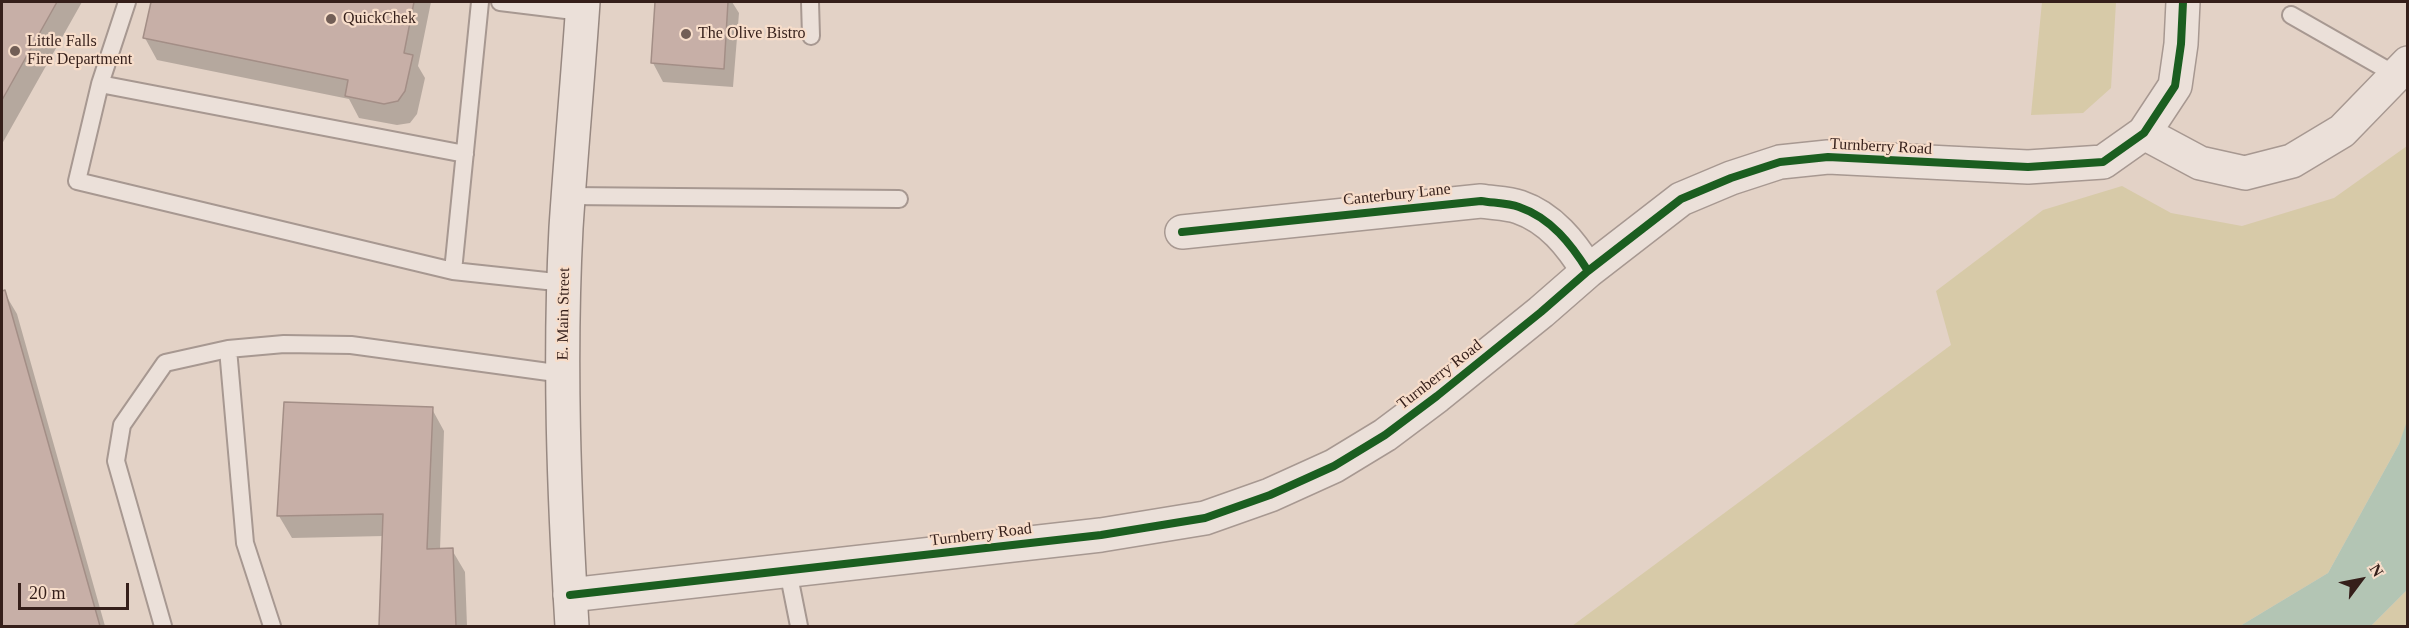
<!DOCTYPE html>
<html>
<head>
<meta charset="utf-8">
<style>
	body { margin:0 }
	#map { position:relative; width:2409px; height:628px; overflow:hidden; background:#e3d2c6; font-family:Georgia,serif }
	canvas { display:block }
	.frame { position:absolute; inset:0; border:3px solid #351f1a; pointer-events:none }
	.north { position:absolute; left:2331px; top:550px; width:60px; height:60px; -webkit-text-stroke:4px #f7ddca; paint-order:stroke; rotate:58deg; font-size:16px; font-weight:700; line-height:24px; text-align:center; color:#351f1a }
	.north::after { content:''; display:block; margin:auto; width:21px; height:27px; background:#351f1a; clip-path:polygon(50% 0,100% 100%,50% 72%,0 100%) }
	.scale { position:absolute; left:18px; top:583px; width:111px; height:27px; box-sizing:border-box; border:3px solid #351f1a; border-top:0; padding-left:8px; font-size:18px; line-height:21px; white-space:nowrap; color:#351f1a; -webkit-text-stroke:4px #f7ddca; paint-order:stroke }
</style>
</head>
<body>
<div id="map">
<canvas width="2409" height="628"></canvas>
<div class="frame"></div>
<div class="north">N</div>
<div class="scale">20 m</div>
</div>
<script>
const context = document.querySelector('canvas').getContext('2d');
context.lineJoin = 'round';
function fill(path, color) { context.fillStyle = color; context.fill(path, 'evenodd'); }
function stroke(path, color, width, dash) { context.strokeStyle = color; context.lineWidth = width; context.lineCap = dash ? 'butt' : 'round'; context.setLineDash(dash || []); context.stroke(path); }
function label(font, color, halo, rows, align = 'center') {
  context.font = font + ' Georgia,serif'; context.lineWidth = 4.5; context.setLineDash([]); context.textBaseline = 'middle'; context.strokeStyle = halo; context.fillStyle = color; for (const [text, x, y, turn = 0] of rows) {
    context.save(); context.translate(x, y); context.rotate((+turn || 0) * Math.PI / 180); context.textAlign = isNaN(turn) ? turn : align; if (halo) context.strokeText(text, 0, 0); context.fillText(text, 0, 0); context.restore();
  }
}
fill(new Path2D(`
	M2042,2H2116L2111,88L2083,113L2031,115Z
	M2407,146L2408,421L2399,444L2328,573L2240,626H1572L1951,345L1936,291L2043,210L2122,186L2171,213L2242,226L2334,198Z
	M2407,590V626H2371Z`), '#d7caa8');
fill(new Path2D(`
	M2407,421V590L2371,626H2240L2328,573L2399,444Z`), '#b3c5b4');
fill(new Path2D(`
	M2,2H82L2,144Z
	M152,2H431L418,66L425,78L417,114L410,123L397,125L359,118L349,99L157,60L145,38Z
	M657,2H732L739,13L733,87L663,82L653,63Z
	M2,292H4L17,314L105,626H2Z
	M285,403L432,409L444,431L440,550H452L465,572L467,626H381L384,536L292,538L279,516Z`), '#0003');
const building = new Path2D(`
	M2,2H57L2,100Z
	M151,2H414L404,53L413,55L405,91L398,101L384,104L345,96L348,80L143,38Z
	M655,2H728L724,69L651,63Z
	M5,290L100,626H2V291Z
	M284,402L433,407L427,549L453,548L456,626H379L383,514L277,516Z`);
fill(building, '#c7afa7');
stroke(building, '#a38e86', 1.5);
const lane = new Path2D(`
	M127,2L100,84L77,181L453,271
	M480,2L453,271L565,283
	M500,2L582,12
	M810,2L811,36
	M2291,15L2396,75
	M100,84L465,154
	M569,196L899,199
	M228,349L245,543L272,626
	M788,571L799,626
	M163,626L116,461L122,425L165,363L228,349L284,344L351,345L563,374`);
const street = new Path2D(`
	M2144,133L2200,163L2245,173L2292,161L2342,131L2408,63
	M1182,232L1481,201C1493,203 1508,203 1519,207C1551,218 1571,244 1588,271
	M570,595L1101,535L1205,518L1270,495L1334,466L1385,435L1437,396L1541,312L1588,271L1681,199L1731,178L1780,162L1828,157L2028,167L2103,162L2144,133L2175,86L2181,44L2183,2`);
const secondary = new Path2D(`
	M572,626C564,494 559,361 566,228C571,152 578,77 583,2`);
stroke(lane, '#a79891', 20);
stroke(street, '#a79891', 36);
stroke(secondary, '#978881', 36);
stroke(lane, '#ebe0d9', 16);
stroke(street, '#ebe0d9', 33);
stroke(secondary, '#ebe0d9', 33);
stroke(new Path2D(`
	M1182,232L1481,201C1493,203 1508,203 1519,207C1551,218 1571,244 1588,271
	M570,595L1101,535L1205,518L1270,495L1334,466L1385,435L1437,396L1541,312L1588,271L1681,199L1731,178L1780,162L1828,157L2028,167L2103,162L2144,133L2175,86L2181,44L2183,2`), '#1b5e20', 8);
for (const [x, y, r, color] of [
	[331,19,6,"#725e56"],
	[686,34,6,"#725e56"],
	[15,51,6,"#725e56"]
]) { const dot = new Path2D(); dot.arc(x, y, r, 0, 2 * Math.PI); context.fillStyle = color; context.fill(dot); stroke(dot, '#f7ddca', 2); }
label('16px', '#351f1a', '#f7ddca', [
	["QuickChek",343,19],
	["The Olive Bistro",698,34],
	["Little Falls",27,42],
	["Fire Department",27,60]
], 'left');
label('16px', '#351f1a', '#f7ddca', [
	["Turnberry Road",1881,147,3],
	["Canterbury Lane",1397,195,-6],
	["E. Main Street",564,314,-89],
	["Turnberry Road",1440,375,-38],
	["Turnberry Road",981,535,-7]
]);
</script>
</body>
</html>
